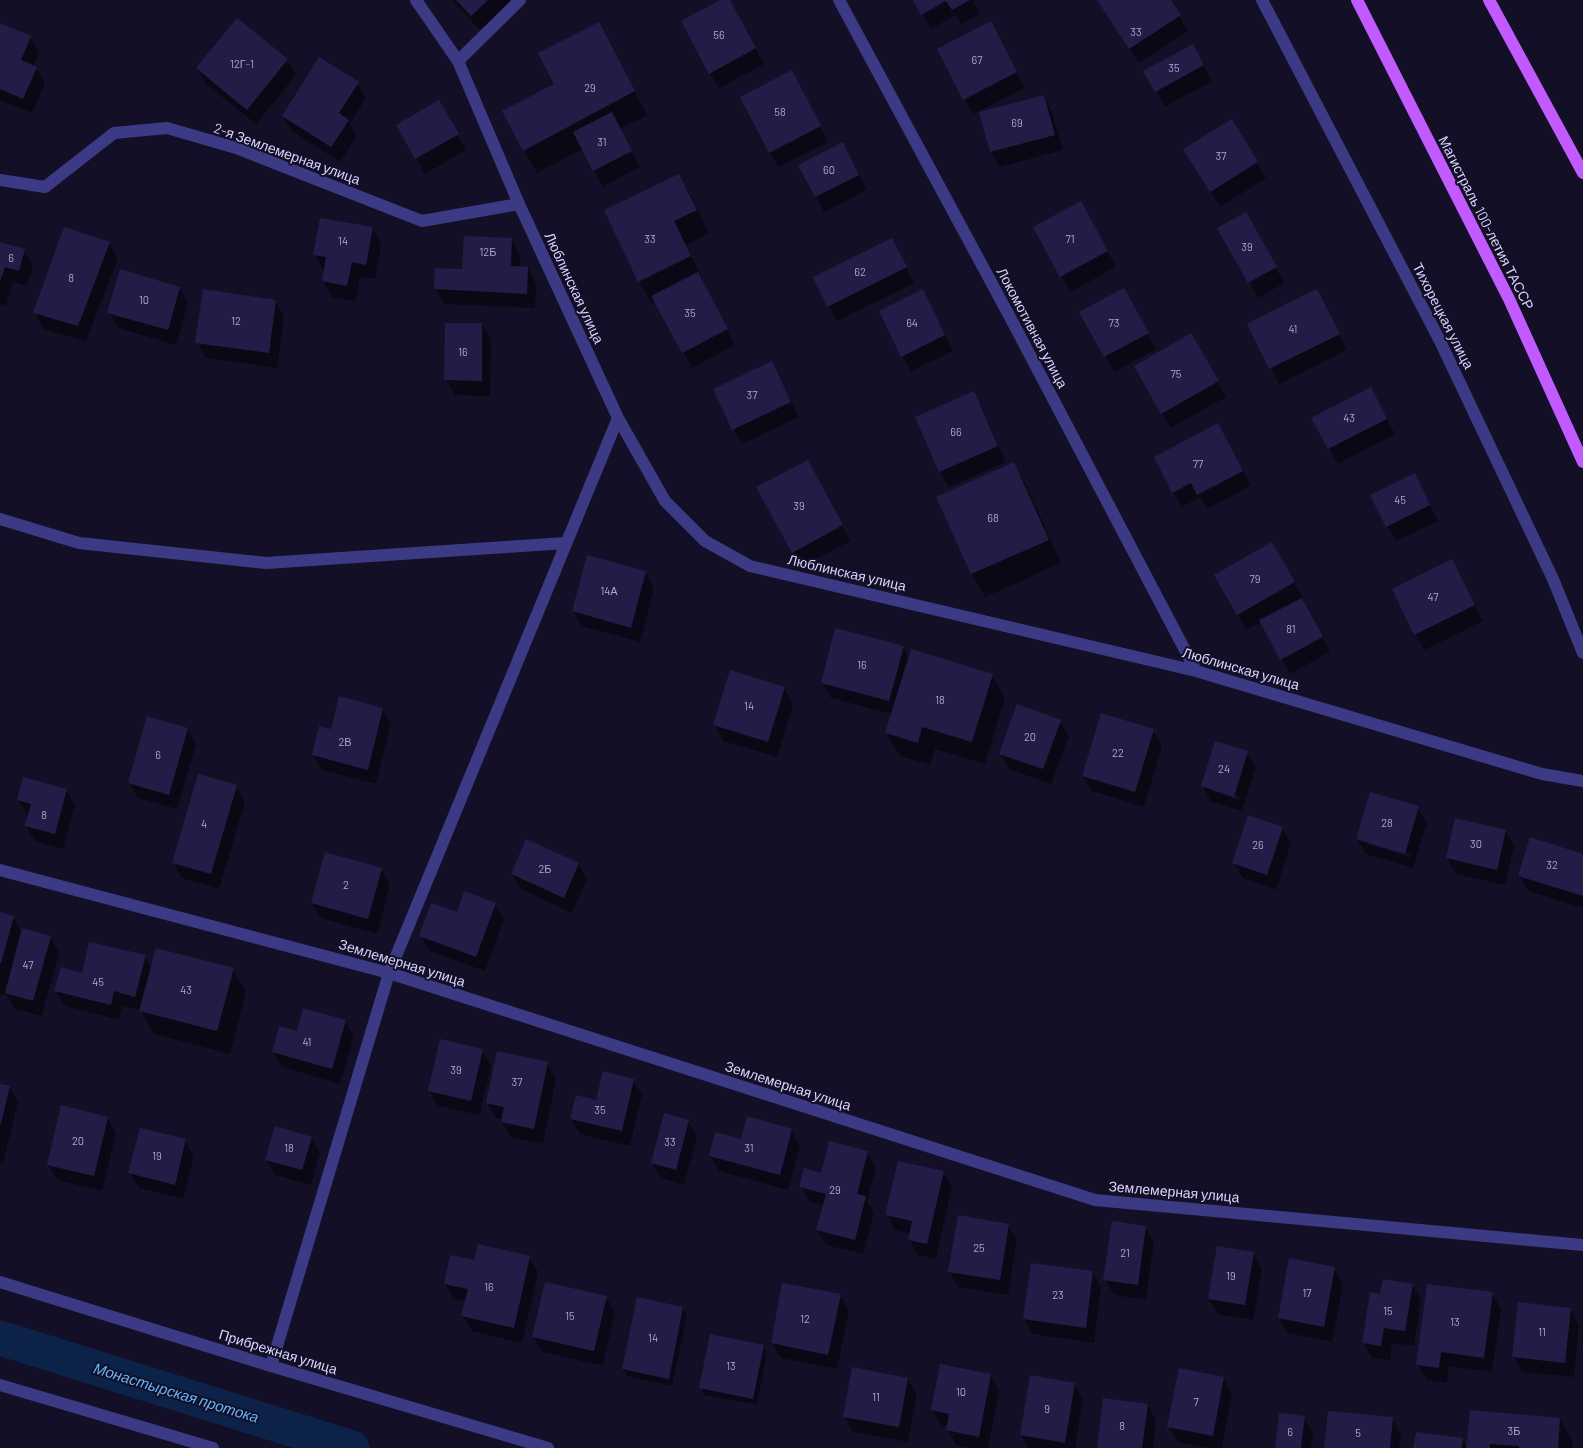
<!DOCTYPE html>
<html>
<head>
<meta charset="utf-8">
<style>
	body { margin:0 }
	canvas { display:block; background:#130f26 }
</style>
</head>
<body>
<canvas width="1583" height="1448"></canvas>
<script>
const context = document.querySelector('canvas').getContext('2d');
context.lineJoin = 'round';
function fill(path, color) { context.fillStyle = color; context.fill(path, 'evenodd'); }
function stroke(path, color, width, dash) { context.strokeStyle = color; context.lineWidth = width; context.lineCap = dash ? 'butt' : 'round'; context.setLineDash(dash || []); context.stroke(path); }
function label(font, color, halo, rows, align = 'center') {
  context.font = font + ' Barlow,sans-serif'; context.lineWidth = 4; context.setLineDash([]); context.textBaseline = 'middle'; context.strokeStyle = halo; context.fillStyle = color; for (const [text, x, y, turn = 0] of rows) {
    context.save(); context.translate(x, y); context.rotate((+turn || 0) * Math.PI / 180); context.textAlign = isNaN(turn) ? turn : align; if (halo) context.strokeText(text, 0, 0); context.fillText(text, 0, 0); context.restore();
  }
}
fill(new Path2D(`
	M452,0H513L480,30Z
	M723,0H729L764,64L719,88L710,73Z
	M914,0H972L980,14L961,25L956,15L931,29Z
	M1099,0H1169L1188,31L1139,63L1107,15Z
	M0,24L30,37L39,52L33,67L36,68L45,83L32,113L0,100Z
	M999,38L1025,88L973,114L964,99Z
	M1192,45L1212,81L1165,107L1145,71Z
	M611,46L647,115L620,129L640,167L603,186L583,149L537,173L524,150L555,84Z
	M287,60L296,75L256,124L206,84L197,69Z
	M358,83L366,98L350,124L357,136L340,162L292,131L283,116Z
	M800,87L828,142L778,167L770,152Z
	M1044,96L1052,112L1063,150L1000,167L991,152Z
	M439,102L466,150L425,174L398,126Z
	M1231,120L1266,178L1220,207L1193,164Z
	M851,159L867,190L824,212L800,165Z
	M679,176L692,198L709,233L686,245L703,280L701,281L735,345L692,368L656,302L652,304L639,281Z
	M1246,213L1284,283L1258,298L1219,228Z
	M1089,218L1116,267L1070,292L1034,227Z
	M372,228L381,244L375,279L360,277L356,301L332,297L323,281L325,270H323L315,254Z
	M512,240L520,255V268H528L536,284L535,308L444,304L436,289Z
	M0,243L24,251L33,266L27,286L13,282L6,306L0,304Z
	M109,243L118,258L86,341L43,329L35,313Z
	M900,255L914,283L837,321L828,306Z
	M179,288L188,303L176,345L118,328L109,313Z
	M1123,290L1156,349L1114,372L1081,313Z
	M923,291L953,351L911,371L902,356Z
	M275,301L284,316L277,368L206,358L197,342Z
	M1325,305L1347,350L1279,384L1248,324Z
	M446,324H482L491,339L490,396L455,395L446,380Z
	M1191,335L1226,397L1171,428L1135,367Z
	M772,363L799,417L742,444L733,429Z
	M973,393L982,408L1006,462L949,487L940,472L916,418Z
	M1379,404L1395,434L1338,464L1313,418Z
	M1226,440L1251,486L1207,509L1200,497L1182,507L1173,492Z
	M1014,464L1027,487L1061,563L985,597L972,574L938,498Z
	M816,477L850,541L802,567L793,552Z
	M1421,488L1438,521L1396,541L1387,526Z
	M1272,544L1303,598L1301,599L1330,652L1290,674L1261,622L1246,630L1216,575Z
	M587,556L646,573L654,588L640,642L582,626L573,611Z
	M1452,560L1483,621L1424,650L1393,589Z
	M903,647L909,658L992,675L1005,698L985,764L935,749L930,765L900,756L886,733L892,714L831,698L822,683Z
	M784,688L793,704L777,757L723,741L715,725Z
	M382,709L391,724L376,784L322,770L313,755L332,730Z
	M1060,721L1069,736L1051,784L1009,769L1001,754Z
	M187,729L196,744L177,809L138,798L129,783Z
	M1153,730L1162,746L1144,807L1092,791L1083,776Z
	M1247,752L1256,767L1242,811L1211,802L1203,786ZM1213,789L1240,797L1239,800L1213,791Z
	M236,786L245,802L219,889L182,878L173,862Z
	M66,790L75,805L63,849L35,841L26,826L29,816L27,815L18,800Z
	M1418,808L1427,823L1413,868L1366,854L1357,839ZM1368,841L1411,854L1410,857L1368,844Z
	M1456,820L1505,831L1514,846L1505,885L1456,874L1447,858Z
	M1282,828L1291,843L1276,890L1243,878L1234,863Z
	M1583,855V908L1528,891L1519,875Z
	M578,864L587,879L572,913L521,889L512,874Z
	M381,869L390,884L377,934L321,918L312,903Z
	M495,904L504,919L485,971L429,951L421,936L458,913Z
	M0,914L13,917L22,933L50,937L59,952L42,1016L15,1009L5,992L4,995L0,994Z
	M145,957L152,968L233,970L246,992L230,1054L154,1034L140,1010L123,1006L119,1020L65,1006L56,991L82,974Z
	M345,1021L354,1036L340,1084L282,1067L273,1052L298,1032Z
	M482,1050L491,1066L480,1115L438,1106L429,1090Z
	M547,1063L556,1079L543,1144L511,1137L502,1122L503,1119L496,1118L487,1102Z
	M633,1080L642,1095L630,1146L580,1134L571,1119L597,1101Z
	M0,1085L9,1087L18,1102L3,1164L0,1163Z
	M107,1118L116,1133L102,1191L57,1180L48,1164Z
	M688,1121L697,1136L684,1185L661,1178L652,1163Z
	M791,1130L800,1146L788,1190L719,1171L710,1156L742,1141Z
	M311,1138L320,1153L311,1185L275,1175L266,1159Z
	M185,1141L194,1156L183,1199L139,1188L130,1173Z
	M867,1152L876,1168L867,1201L874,1213L863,1254L826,1245L817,1230L824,1206L810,1202L801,1187L822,1174Z
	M943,1172L952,1187L936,1259L918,1255L909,1240L911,1234L895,1230L887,1215Z
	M1008,1225L1017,1240L1008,1295L958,1287L949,1271Z
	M1145,1227L1154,1242L1146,1300L1114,1295L1105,1280Z
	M1253,1254L1262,1269L1253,1320L1218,1314L1209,1299Z
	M529,1257L538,1272L522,1343L472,1331L463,1316L466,1302L454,1299L445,1284L475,1262Z
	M1334,1268L1343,1284L1332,1342L1288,1333L1279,1318Z
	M1093,1273L1101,1288L1094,1343L1033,1334L1024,1319Z
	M1412,1285L1421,1300L1414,1346L1392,1343L1390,1360L1372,1358L1363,1342L1381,1296Z
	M1492,1293L1501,1309L1492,1372L1449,1366L1447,1383L1427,1380L1418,1365Z
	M840,1295L849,1310L837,1369L781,1358L772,1343Z
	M606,1297L615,1312L603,1366L542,1352L533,1337Z
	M683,1308L687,1316L672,1386L627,1376L623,1369Z
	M1570,1309L1579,1325L1574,1377L1522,1372L1514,1357Z
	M763,1346L767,1353L757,1405L705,1395L701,1388Z
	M990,1375L999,1391L988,1448H970L956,1445L948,1430V1427L941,1425L932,1410Z
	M1223,1378L1232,1394L1222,1448H1208L1178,1442L1169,1427Z
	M908,1379L917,1395L908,1442L853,1432L844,1416Z
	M1074,1384L1083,1399L1075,1448H1029L1021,1435Z
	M1148,1405L1156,1420L1153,1448H1098Z
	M1304,1418L1313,1433L1311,1448H1276Z
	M1392,1419L1401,1434L1399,1448H1325Z
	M1560,1419L1573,1442L1572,1448H1468Z
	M1463,1440L1467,1448H1415Z`), '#0007');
stroke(new Path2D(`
	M0,1338L352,1448`), '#0c2248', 35);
fill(new Path2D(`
	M456,0H488L471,16Z
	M720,0H730L756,48L709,74L681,21Z
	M913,0H970L952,10L946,1L921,15Z
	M1097,0H1171L1181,15L1129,49Z
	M237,18L288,59L247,110L196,68Z
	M991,21L1017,72L963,100L937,49Z
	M599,22L635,91L523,151L502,111L554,84L538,53Z
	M0,23L31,36L21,60L37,67L23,99L0,89Z
	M1193,44L1204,65L1155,92L1143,71Z
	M319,57L359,82L339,113L349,120L331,147L282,116Z
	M792,70L821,126L769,153L740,97Z
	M1044,95L1055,135L990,152L979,112Z
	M439,100L459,134L415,159L396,125Z
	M612,112L632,151L593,171L573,132Z
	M1232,119L1258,162L1210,192L1183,149Z
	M843,142L859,175L815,197L798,165Z
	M679,174L697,210L674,221L691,256L638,282L604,210Z
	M1081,201L1108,251L1060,277L1033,227Z
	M1246,212L1277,267L1248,283L1217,228Z
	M320,218L373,227L366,265L352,262L347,286L322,281L326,257L313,255Z
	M64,227L110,242L78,326L33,313Z
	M464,236L512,238L511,266L528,267L527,294L434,289L435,268L462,269Z
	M892,238L907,267L827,307L813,277Z
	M0,242L25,249L19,271L5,267L0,281Z
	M120,269L180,287L168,330L107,313Z
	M698,272L728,329L682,353L651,296Z
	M1124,288L1149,333L1104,357L1079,312Z
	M203,289L276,300L269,353L195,343Z
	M923,289L945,335L901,357L879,311Z
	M1317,289L1340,334L1269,369L1247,324Z
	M445,323H482V381L444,380Z
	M1191,333L1219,381L1161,414L1134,366Z
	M772,361L791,402L732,430L713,389Z
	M1371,387L1387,419L1328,449L1311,418Z
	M974,391L998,446L939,472L915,417Z
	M1218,423L1243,471L1197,495L1191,483L1172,493L1154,457Z
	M808,460L843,525L792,553L756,487Z
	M1014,462L1049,540L971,574L936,497Z
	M1415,473L1430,505L1386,527L1370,495Z
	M1272,542L1295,582L1237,615L1214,575Z
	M587,555L646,571L631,628L572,611Z
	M1452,559L1475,605L1414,635L1392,589Z
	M1302,598L1323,637L1280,660L1259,620Z
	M835,628L904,646L889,701L821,683Z
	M911,649L993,674L972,742L922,727L918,743L885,733Z
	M730,670L785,687L768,742L713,725Z
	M339,696L383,708L368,770L312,755L319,726L331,729Z
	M1017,704L1061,720L1043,769L999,754Z
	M1101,713L1154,729L1135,792L1082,776Z
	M147,716L188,728L169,795L128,783Z
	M1215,741L1248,751L1234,797L1201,786Z
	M198,774L237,785L211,874L172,863Z
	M23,777L67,789L55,834L25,826L31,804L17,800Z
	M1370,792L1419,806L1405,854L1356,839Z
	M1248,815L1283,827L1267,875L1232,863Z
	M1455,818L1506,830L1497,870L1446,858Z
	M1530,837L1583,854V896L1518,876Z
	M526,839L579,863L564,898L511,874Z
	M325,852L382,868L368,919L311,903Z
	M464,891L496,903L476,957L419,936L431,903L457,912Z
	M0,912L14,916L1,963H0Z
	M22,928L51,936L33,1001L5,993Z
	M89,942L146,955L135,997L114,991L111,1005L54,991L61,967L82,973Z
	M156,948L234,968L217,1031L139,1011Z
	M303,1008L346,1020L332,1069L272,1052L279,1026L297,1031Z
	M440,1039L483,1049L471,1101L428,1091Z
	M497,1051L548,1062L534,1129L501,1122L504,1107L486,1103Z
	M603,1071L634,1079L622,1131L570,1119L576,1095L596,1100Z
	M0,1084L10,1086L1,1124H0Z
	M61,1105L108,1117L94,1176L47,1165Z
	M664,1113L689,1120L676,1170L651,1163Z
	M747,1116L792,1129L780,1175L709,1156L715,1132L741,1139Z
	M275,1126L312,1137L302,1170L265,1160Z
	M140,1128L186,1139L175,1185L128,1173Z
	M829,1141L868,1151L857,1194L866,1196L855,1240L816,1230L826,1194L799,1187L804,1168L821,1173Z
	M898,1161L944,1171L927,1244L908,1240L912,1221L885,1215Z
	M958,1215L1009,1224L1000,1280L948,1272Z
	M1112,1221L1146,1226L1138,1285L1103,1280Z
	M478,1244L530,1256L514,1328L461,1316L468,1289L444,1284L450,1255L474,1260Z
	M1217,1246L1254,1252L1245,1305L1208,1299Z
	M1289,1258L1335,1267L1324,1327L1278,1318Z
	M1031,1263L1093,1271L1086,1328L1023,1319Z
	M1383,1279L1413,1284L1405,1331L1384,1328L1381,1346L1362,1343L1370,1292L1380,1294Z
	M545,1282L607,1296L594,1351L532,1337Z
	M782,1283L841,1294L828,1355L771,1343Z
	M1427,1284L1493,1292L1484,1358L1441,1352L1439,1368L1416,1365Z
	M637,1297L683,1307L669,1379L622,1369Z
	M1518,1302L1571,1308L1565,1363L1512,1357Z
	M710,1334L764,1345L753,1399L699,1388Z
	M940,1364L991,1374L979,1437L946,1430L949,1414L931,1410Z
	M852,1367L908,1378L899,1427L843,1417Z
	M1179,1368L1224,1377L1213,1436L1167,1427Z
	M1030,1375L1075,1383L1065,1443L1020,1435Z
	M1103,1398L1148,1404L1142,1448H1097Z
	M1470,1410L1560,1418L1558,1448H1519V1446L1490,1444V1448H1466Z
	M1328,1411L1393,1417L1390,1448H1324Z
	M1279,1413L1305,1416L1301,1448H1275Z
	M1416,1432L1463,1438L1462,1448H1413Z`), '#241b47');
stroke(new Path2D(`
	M416,0L458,61L519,204L618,418L665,501L705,541L750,566L1196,671L1542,774L1583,781
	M839,0L1011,319L1196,671
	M1262,0L1439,339L1553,579L1583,653
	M458,61L520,0
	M0,180L45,187L114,133L167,128L236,148L422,221L519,204
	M0,519L79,543L266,563L566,543
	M0,870L389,973L1095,1200L1583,1245
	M0,1282L271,1366L548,1448
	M271,1366L389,973L618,418
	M0,1385L213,1448`), '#3d3a85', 12);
stroke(new Path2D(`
	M1357,0L1509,299L1583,462
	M1489,0L1583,173`), '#c25bff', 12);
label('11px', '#aca6d1', null, [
	["33",1136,32],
	["56",719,35],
	["67",977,60],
	["12Г-1",242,64],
	["35",1174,68],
	["29",590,88],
	["58",780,112],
	["69",1017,123],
	["31",602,142],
	["37",1221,156],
	["60",829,170],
	["33",650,239],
	["71",1070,239],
	["14",343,241],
	["39",1247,247],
	["12Б",488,252],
	["6",11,258],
	["62",860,272],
	["8",71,278],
	["10",144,300],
	["35",690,313],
	["12",236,321],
	["64",912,323],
	["73",1114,323],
	["41",1293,329],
	["16",463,352],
	["75",1176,374],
	["37",752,395],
	["43",1349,418],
	["66",956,432],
	["77",1198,464],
	["45",1400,500],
	["39",799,506],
	["68",993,518],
	["79",1255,579],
	["14А",609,591],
	["47",1433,597],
	["81",1291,629],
	["16",862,665],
	["18",940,700],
	["14",749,706],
	["20",1030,737],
	["2В",345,742],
	["22",1118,753],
	["6",158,755],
	["24",1224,769],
	["8",44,815],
	["28",1387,823],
	["4",204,824],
	["30",1476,844],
	["26",1258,845],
	["32",1552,865],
	["2Б",545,869],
	["2",346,885],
	["47",28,965],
	["45",98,982],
	["43",186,990],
	["41",307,1042],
	["39",456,1070],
	["37",517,1082],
	["35",600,1110],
	["20",78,1141],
	["33",670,1142],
	["18",289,1148],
	["31",749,1148],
	["19",157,1156],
	["29",835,1190],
	["25",979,1248],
	["21",1125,1253],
	["19",1231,1276],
	["16",489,1287],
	["17",1307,1293],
	["23",1058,1295],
	["15",1388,1311],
	["15",570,1316],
	["12",805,1319],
	["13",1455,1322],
	["11",1542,1332],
	["14",653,1338],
	["13",731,1366],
	["10",961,1392],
	["11",876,1397],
	["7",1196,1402],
	["9",1047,1409],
	["8",1122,1426],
	["3Б",1514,1431],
	["6",1290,1432],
	["5",1358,1433]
]);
label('14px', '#d9d4ff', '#130f26', [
	["2-я Землемерная улица",287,154,20],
	["Магистраль 100-летия ТАССР",1486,223,63],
	["Люблинская улица",574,288,65],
	["Тихорецкая улица",1443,316,63],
	["Локомотивная улица",1032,328,62],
	["Люблинская улица",847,573,13],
	["Люблинская улица",1241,669,16],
	["Землемерная улица",402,963,17],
	["Землемерная улица",788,1086,18],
	["Землемерная улица",1174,1192,5],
	["Прибрежная улица",278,1352,17]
]);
label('italic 15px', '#62b6ff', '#130f26', [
	["Монастырская протока",176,1393,17]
]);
</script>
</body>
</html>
